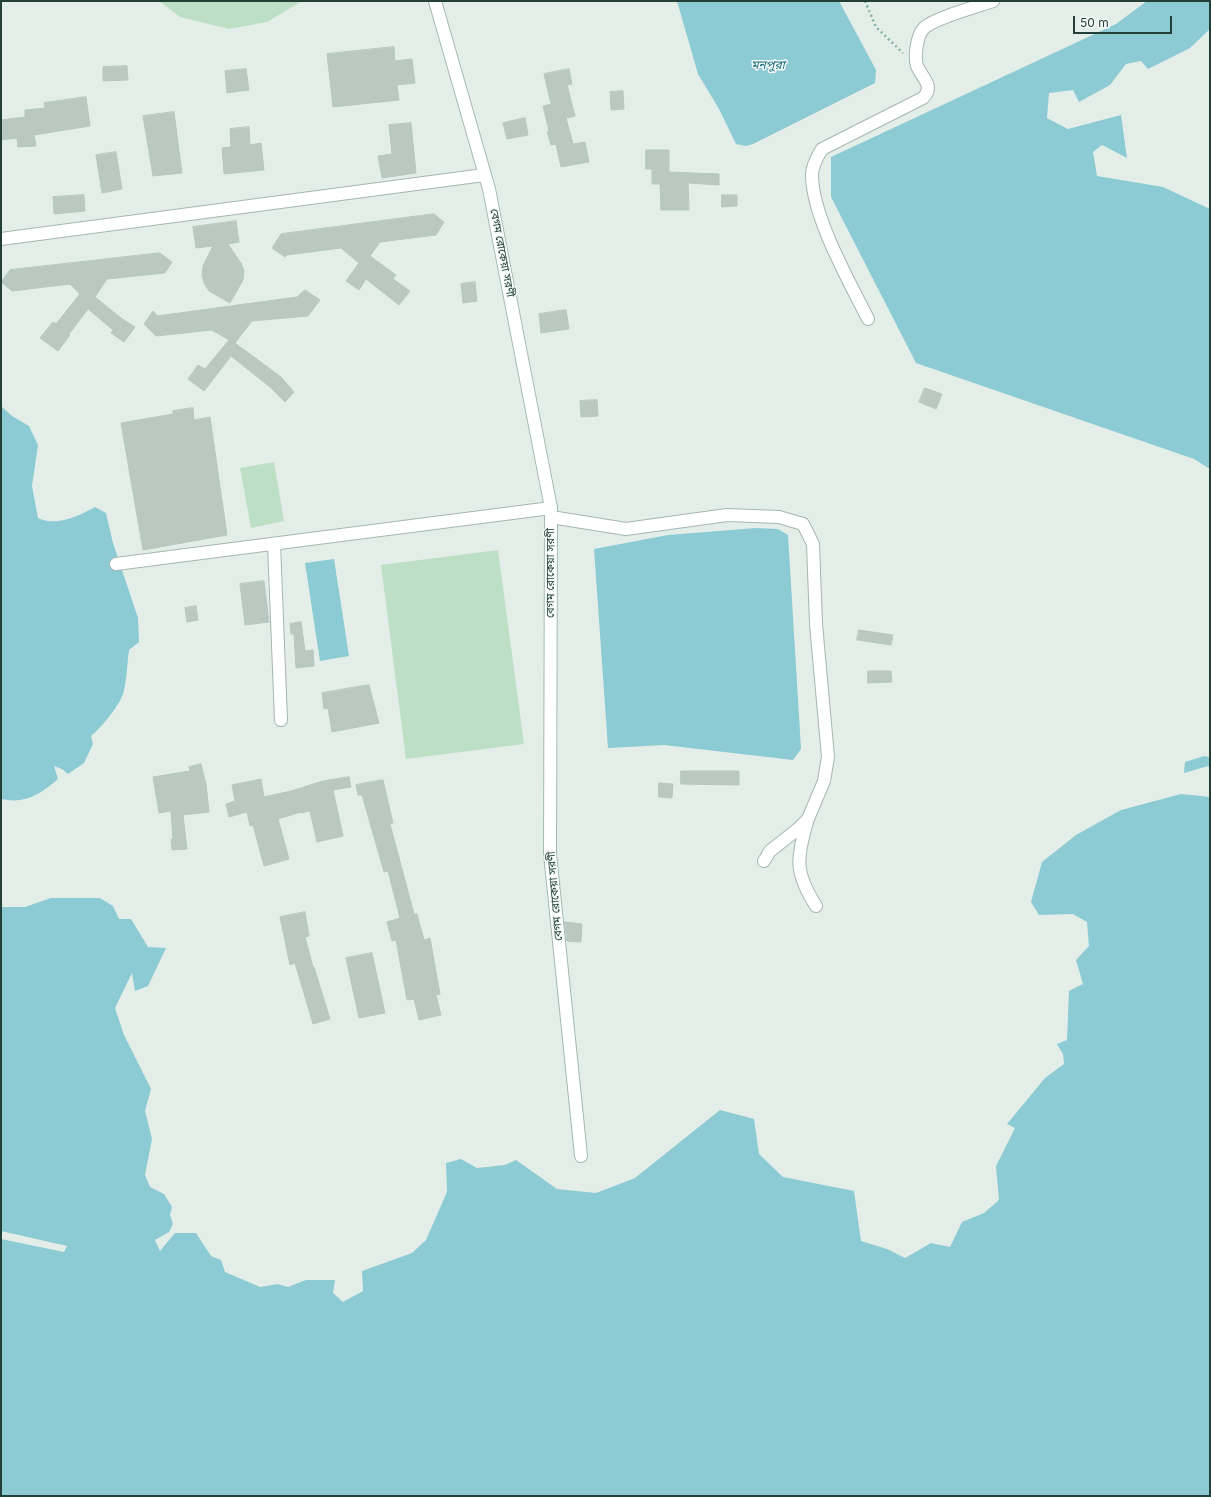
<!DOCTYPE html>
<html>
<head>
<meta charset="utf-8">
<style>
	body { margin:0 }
	#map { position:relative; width:1211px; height:1497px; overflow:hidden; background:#e4eee9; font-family:Inter,sans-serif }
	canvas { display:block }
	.frame { position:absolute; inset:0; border:2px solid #234038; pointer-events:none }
	.scale { position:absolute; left:1073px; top:16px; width:99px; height:18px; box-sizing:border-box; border:2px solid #234038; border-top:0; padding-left:5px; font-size:12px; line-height:14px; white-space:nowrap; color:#234038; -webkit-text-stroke:3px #f5faf8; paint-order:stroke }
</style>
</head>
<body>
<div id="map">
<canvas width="1211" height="1497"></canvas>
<div class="frame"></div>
<div class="scale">50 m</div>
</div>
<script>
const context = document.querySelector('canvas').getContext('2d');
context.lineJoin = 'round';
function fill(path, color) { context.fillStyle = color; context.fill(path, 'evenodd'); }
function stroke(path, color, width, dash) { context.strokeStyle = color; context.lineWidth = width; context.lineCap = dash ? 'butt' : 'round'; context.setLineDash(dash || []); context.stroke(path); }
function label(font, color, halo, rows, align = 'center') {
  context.font = font + ' Inter,"Noto Sans Bengali",sans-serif'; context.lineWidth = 3; context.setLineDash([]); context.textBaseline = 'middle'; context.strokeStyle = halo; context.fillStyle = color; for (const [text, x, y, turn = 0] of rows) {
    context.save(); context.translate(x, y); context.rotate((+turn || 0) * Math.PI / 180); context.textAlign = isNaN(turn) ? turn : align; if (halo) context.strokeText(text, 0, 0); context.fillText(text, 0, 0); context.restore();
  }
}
fill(new Path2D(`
	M159,1H302L267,22L229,29L180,17Z
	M274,462L284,521L251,528L240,468Z
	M498,550L524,744L406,759L381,565Z`), '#bddfc6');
fill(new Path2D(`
	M677,1H839L876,70L875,83L753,144L746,146L736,144L719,109L698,74Z
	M1147,1H1210V29L1190,48L1148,69L1141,61L1126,64L1110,85L1079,102L1073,90L1049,93L1047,118L1068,129L1121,115L1127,158L1102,145L1093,152L1097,176L1163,187L1210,209V469L1194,459L916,363L831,197V157L1116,24Z
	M1,406L12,416L29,426L38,445L32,486L38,518C56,527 79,516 95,507L106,513L113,543L138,618L139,642L129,650C127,664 127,680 123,694C119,706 101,728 91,736L93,744L84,763L68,774L62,769L54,766L58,779C39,795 26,804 1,799Z
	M756,528L778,529L788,535L801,749L793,760L664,745L608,748L594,549L668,535Z
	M334,559L349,656L320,661L305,563Z
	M1204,756L1210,757V768L1208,766L1184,773L1185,762Z
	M1181,794L1210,797V1496H1V1239L64,1252L67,1246L1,1231V907H25L51,898H100L113,906L119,919H131L148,947L166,948L148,986L135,991L132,973L115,1008L124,1035L151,1089L145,1111L152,1139L145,1175L150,1187L164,1194L172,1207L170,1215L173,1224L169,1232L155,1240L160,1251L175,1233H196L211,1256L221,1260L225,1272L260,1287L278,1284L288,1287L306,1280H335L333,1293L343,1302L363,1291L362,1271L412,1253L426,1240L447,1192L446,1163L461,1159L477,1168L505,1165L516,1160L557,1189L596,1193L635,1178L720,1110L754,1119L759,1154L783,1177L854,1191L861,1241L887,1249L905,1258L931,1243L950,1247L962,1222L984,1213L999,1200L996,1166L1015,1128L1007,1124L1045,1078L1064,1064L1063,1054L1057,1044L1067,1040L1069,991L1083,984L1076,960L1089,946L1087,922L1073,914L1039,915L1031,902L1042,862L1076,835L1121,810Z`), '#8ccad4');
const building = new Path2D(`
	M394,47L395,61L412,59L415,83L397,85L399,100L333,107L327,54Z
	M127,66L128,80L103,81V67Z
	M246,69L249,90L227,93L225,71Z
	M569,69L572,84L567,85L575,116L566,118L573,144L585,142L589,162L561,167L556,144L551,145L547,132L549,131L543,106L551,104L544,74Z
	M623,91L624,109L611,110L610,92Z
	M86,97L90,126L34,135L36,146L18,147L17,138L1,140V120L25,117V110L45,108L44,103Z
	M174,112L182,173L153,176L143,116Z
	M525,118L528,135L507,139L503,123Z
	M411,123L416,173L382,178L378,156L392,154L389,125Z
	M249,127L250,145L261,143L264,170L224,174L222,148L231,147L230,129Z
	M646,150H669V172L719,174V185L688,183L689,210H661L660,184H652V169H646Z
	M116,152L122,189L102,193L96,155Z
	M84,195L85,211L54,214L53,197Z
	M722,195H737V206L722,207Z
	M434,214L444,222L436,235L380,242L370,256L396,275L393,279L410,291L399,305L366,279L359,290L346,281L359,263L341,248L287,255L285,257L272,248L281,234Z
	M236,221L239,242L228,244L241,263L244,271L243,280L230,303L209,291L204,283L202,275L203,266L213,246L196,248L193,227Z
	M160,253L172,262L165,273L107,279L95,297L121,318L135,327L124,342L111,333L113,330L88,309L69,334L70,335L58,351L40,338L53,322L56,324L80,294L70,284L12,291L1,282L10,270Z
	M475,282L477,301L463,303L461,284Z
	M305,290L320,300L308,316L252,321L235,343L281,377L294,392L285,402L270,387L231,356L204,391L188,379L198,365L205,369L229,340L212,330L156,336L144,324L153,311L157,316L297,297Z
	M566,310L569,329L541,333L539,314Z
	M925,388L942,394L936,409L919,402Z
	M597,400L598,416L581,417L580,401Z
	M193,408L194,420L210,417L227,535L143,550L121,423L173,414V411Z
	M264,581L269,622L245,625L240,584Z
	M196,606L198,620L187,622L185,608Z
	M301,622L305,651L313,650L314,666L296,668L294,634H291L290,624Z
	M859,630L893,635L891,645L857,640Z
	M868,671H891L892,682L868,683Z
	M369,685L379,723L332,732L328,708L324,709L322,693Z
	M201,764L206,784L209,812L183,815L187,849L172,850L171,839H173L171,811L159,813L153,777L190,771L189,767Z
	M681,771H739V785L681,784Z
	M349,777L351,787L333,790L343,836L317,842L310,811L301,813V812L278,819L289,859L264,866L253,825L250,826L247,812L229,817L226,804L235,801L232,785L261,779L264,797L291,791L323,781Z
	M383,780L393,823L390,824L414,914H417L424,940L430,938L440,994L436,995L441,1015L419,1020L414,999L407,1000L396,940L392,941L387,922L400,918L388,871L384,872L362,795H358L356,785Z
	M659,783L673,784L672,798L659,797Z
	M305,912L309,936L305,937L313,967H314L330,1019L313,1024L295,963L290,965L280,917Z
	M565,922L582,924L581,942L567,941Z
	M372,953L385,1013L359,1018L346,958Z`);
fill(building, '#b9c9c2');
stroke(building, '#b6c8c0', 1);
const street = new Path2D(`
	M1,239L484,175
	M868,319C849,281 812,216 812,175C812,166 817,157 822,149L923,98C935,86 922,78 917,66C914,56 917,35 924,28C934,18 979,6 993,1
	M551,517L626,529L727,515L779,517L803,524L813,544L816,624L828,757L824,781L808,819L798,829L770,851L764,861
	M274,544L281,720
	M116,564L551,508
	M807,822C796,859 795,873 816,906`);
const secondary = new Path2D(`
	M435,1L489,189L551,508L550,854L581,1156`);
stroke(street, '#a6b6b0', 14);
stroke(secondary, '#a2bab1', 14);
stroke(new Path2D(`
	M865,1L876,27L903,53`), '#84b2a3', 2.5, [2, 3]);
stroke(street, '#fff', 12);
stroke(secondary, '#fff', 12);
label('11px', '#234038', '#f5faf8', [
	["বেগম রোকেয়া সরণী",502,253,79],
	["বেগম রোকেয়া সরণী",551,573,-90],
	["বেগম রোকেয়া সরণী",555,896,-95]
]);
label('italic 12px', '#1b707e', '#f5faf8', [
	["মনপুরা",768,65]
]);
</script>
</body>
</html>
